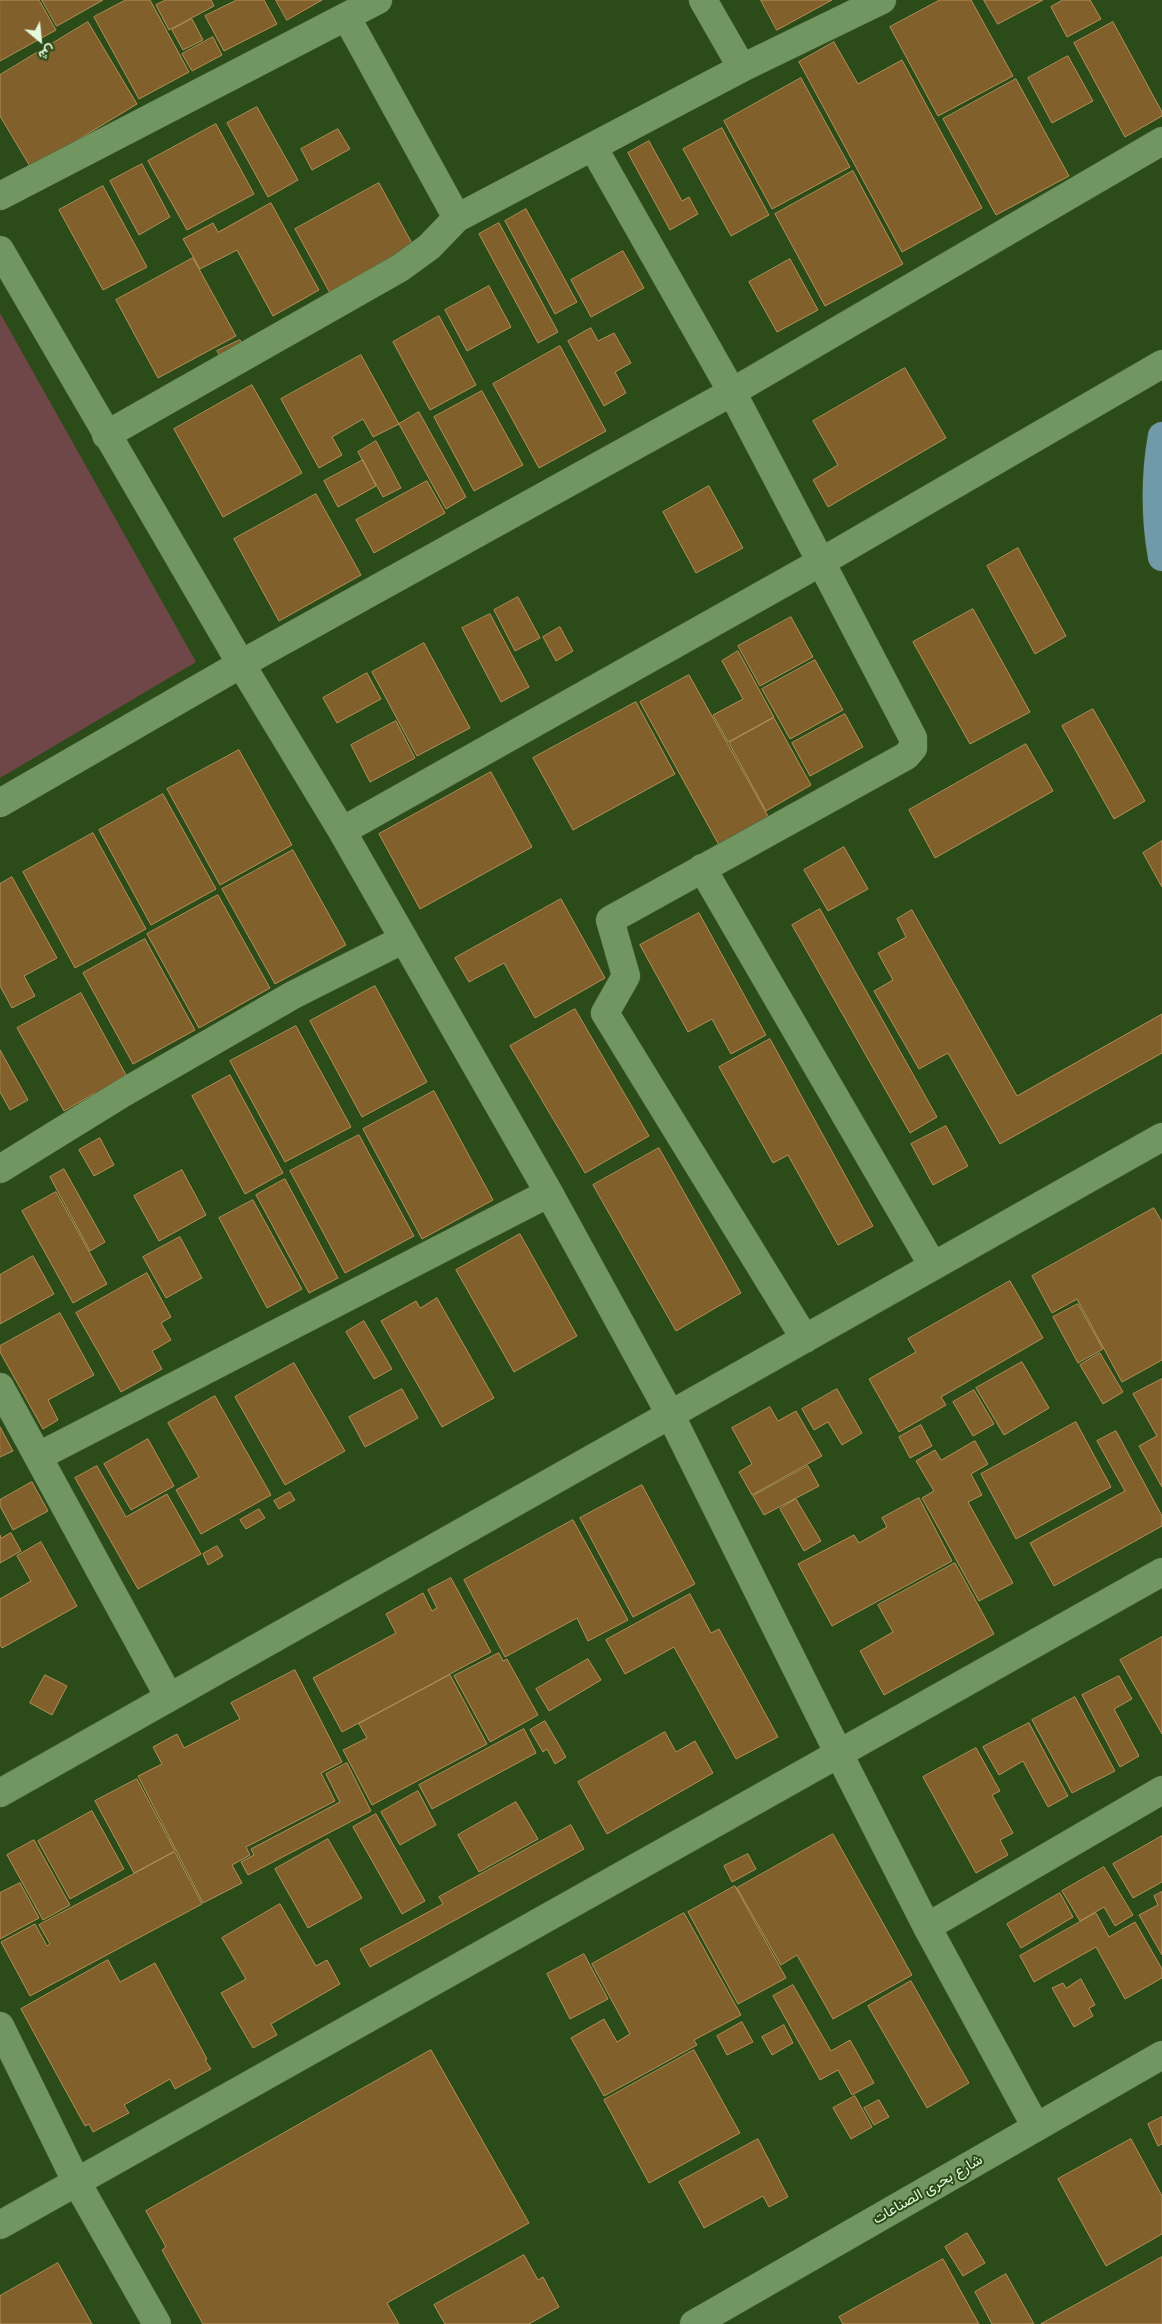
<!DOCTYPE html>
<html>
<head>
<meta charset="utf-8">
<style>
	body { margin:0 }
	#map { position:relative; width:1162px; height:2324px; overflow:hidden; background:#2b4b19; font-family:Poppins,Vazirmatn,sans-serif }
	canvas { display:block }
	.north { position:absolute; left:15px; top:15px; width:50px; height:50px; -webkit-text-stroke:4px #2b4b19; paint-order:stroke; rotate:152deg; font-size:14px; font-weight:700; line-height:20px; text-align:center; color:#e4f8dc }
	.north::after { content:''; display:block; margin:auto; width:18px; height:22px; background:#e4f8dc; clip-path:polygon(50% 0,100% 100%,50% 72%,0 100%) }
</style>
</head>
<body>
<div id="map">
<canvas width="1162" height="2324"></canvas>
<div class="north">ش</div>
</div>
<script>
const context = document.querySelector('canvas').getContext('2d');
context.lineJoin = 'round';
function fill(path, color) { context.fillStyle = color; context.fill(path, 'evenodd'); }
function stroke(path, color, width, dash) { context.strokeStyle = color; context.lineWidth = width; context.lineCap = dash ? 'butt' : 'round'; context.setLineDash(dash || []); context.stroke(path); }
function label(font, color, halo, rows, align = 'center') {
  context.font = font + ' Poppins,Vazirmatn,sans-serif'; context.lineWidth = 4; context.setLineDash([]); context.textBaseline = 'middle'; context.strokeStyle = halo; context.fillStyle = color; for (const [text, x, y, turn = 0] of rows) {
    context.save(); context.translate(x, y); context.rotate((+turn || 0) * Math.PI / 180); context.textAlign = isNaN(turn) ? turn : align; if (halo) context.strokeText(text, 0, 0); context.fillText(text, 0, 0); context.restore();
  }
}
fill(new Path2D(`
	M0,313L196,662L0,778Z`), '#704749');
const building = new Path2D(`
	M0,0H39L56,30L0,61Z
	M42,0H103L57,26Z
	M126,0H150L189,72L139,99L94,17Z
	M166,0H211L214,6L169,30L156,5Z
	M237,0H264L277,24L224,51L205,16Z
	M276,0H322L287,20Z
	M761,0H832L777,30Z
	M940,0H971L1013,76L938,116L890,27Z
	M984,0H1043L998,24Z
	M1063,0H1090L1101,19L1067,37L1051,7Z
	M192,19L203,40L183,50L172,30Z
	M88,22L137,104L31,168L0,116V75Z
	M1113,22L1162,112V116L1125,137L1074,43Z
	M213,37L222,55L192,71L182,54Z
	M834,42L858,84L902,60L982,208L902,252L799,62Z
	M1068,56L1093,101L1052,123L1028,78Z
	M801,78L850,167L772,209L724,121Z
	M1016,79L1069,176L996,215L943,119Z
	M257,107L298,180L268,197L227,123Z
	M216,124L254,194L187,230L148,161Z
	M722,128L769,215L731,236L683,149Z
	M338,129L350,149L312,170L301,149Z
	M649,141L682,201L689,197L698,214L670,230L628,153Z
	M142,164L170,217L139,235L110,181Z
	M853,171L903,264L825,306L775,214Z
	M379,183L414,247L330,293L295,229Z
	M103,186L147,267L103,290L59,210Z
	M271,203L319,290L273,316L237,250L200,269L183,239L213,223L218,232Z
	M526,209L577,302L555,314L505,221Z
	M499,223L558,332L538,343L479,234Z
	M623,251L644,288L591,317L571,280Z
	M193,258L236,336L158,378L116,300Z
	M790,259L818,310L777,332L749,282Z
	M489,286L511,327L467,351L445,310Z
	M439,316L476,385L430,410L393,342Z
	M591,328L598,341L614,333L631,363L615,372L626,393L604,406L568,341Z
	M240,340L246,351L223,362L217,351Z
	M560,346L606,431L539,468L493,384Z
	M361,355L399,424L373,437L363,419L332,437L342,455L319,468L281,399Z
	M905,368L946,438L828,507L813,480L838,465L813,421Z
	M252,385L302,473L223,517L174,429Z
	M482,391L523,465L474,491L434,417Z
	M419,412L466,497L446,509L399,424Z
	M376,441L401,488L383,497L358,452Z
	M363,460L376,486L338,507L324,481Z
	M427,481L445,513L374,553L356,520Z
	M709,486L743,548L696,573L663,512Z
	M316,494L361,575L279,621L234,539Z
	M1018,548L1066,636L1035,654L987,566Z
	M518,597L540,638L515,651L494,610Z
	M973,609L1030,712L970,744L913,642Z
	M490,614L529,687L501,702L462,628Z
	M791,617L813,657L760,686L738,646Z
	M560,627L573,651L556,661L543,637Z
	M424,643L470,728L417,756L372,672Z
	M738,651L774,717L728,742L713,715L743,699L722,661Z
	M815,660L843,710L790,739L762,689Z
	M367,673L381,699L337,723L323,698Z
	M689,675L769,818L719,845L640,702Z
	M636,702L675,774L573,830L533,758Z
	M1093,709L1145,801L1114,819L1062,726Z
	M845,714L863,747L810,776L792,743Z
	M774,718L811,785L766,811L729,743Z
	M396,721L415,758L370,782L351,745Z
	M1026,744L1053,791L935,858L909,810Z
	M239,750L292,845L220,885L167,789Z
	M491,772L532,847L420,909L379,834Z
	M163,794L216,889L151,925L99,830Z
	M93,833L146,929L75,968L23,872Z
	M1162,841V887L1143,853Z
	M844,847L868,889L828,911L804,870Z
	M293,850L346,945L275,984L222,889Z
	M12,877L57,958L24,976L35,996L12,1008L0,986V884Z
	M218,895L270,988L199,1028L147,934Z
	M561,899L605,978L535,1018L504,963L469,982L455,958Z
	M820,909L937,1117L910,1133L792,925Z
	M912,910L1017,1096L1162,1014V1053L1000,1144L948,1053L919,1069L874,991L893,980L878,953L906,937L897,919Z
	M699,913L766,1035L731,1054L712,1019L688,1032L640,945Z
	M145,939L195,1030L133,1064L83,973Z
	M375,986L427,1082L362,1117L310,1021Z
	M81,993L131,1084L99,1101L95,1093L64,1111L17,1028Z
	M575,1009L649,1136L585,1173L510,1046Z
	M296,1026L351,1127L285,1162L230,1061Z
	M770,1039L873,1226L838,1245L788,1155L773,1163L719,1067Z
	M0,1050L28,1100L10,1110L0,1092Z
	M230,1075L283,1173L245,1194L192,1096Z
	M434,1091L493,1200L422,1239L363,1129Z
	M946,1126L968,1166L933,1185L911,1144Z
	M359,1135L414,1236L345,1273L290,1171Z
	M100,1138L114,1165L94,1176L79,1150Z
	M659,1148L741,1293L676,1331L593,1185Z
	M64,1169L105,1242L90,1251L50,1177Z
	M182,1170L206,1215L159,1241L134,1196Z
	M285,1179L338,1278L309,1293L256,1195Z
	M56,1192L107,1284L73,1303L22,1211Z
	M253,1200L302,1289L267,1308L219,1218Z
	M1154,1208L1162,1222V1360L1122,1382L1077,1299L1052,1313L1032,1276Z
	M520,1234L577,1336L514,1372L456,1270Z
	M180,1237L202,1278L166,1298L143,1257Z
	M33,1256L54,1294L0,1324V1275Z
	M147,1273L171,1317L161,1323L171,1340L152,1351L162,1369L121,1392L76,1313Z
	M1010,1281L1043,1338L941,1397L946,1405L899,1432L869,1379L916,1352L908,1339Z
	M437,1298L494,1398L442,1427L381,1321L416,1301L420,1308Z
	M1078,1304L1103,1349L1078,1363L1053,1317Z
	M60,1313L94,1375L48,1400L58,1420L43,1429L0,1352V1346Z
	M364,1321L392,1369L374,1379L346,1332Z
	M1100,1353L1123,1392L1103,1404L1080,1365Z
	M1022,1362L1049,1408L1004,1435L976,1388Z
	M294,1363L345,1451L285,1485L235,1397Z
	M1162,1379V1487L1139,1446L1157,1436L1133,1394Z
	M402,1389L418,1418L365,1447L349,1417Z
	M837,1389L862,1433L842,1445L828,1422L814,1430L802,1409Z
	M974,1390L994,1424L973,1436L953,1402Z
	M215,1396L271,1495L201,1534L176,1490L199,1477L168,1423Z
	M770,1407L778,1421L796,1411L822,1456L752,1495L739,1472L752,1464L732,1428Z
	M1076,1422L1111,1487L1016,1539L981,1474Z
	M921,1425L932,1446L910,1458L899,1437Z
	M0,1427L13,1451L0,1457Z
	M1116,1431L1162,1516V1526L1054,1586L1030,1543L1125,1491L1097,1441Z
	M148,1439L174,1486L131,1510L104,1464Z
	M975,1441L988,1464L971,1474L982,1495L968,1502L1013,1583L979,1601L922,1498L934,1491L916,1461L935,1450L941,1460Z
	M97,1466L126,1517L167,1494L201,1554L138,1589L75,1478Z
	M808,1466L819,1486L764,1515L753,1496Z
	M32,1482L48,1511L13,1530L0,1506V1500Z
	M642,1485L695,1584L633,1617L580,1518Z
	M290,1492L295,1500L279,1509L274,1501Z
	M919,1498L952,1561L832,1626L798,1564L854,1535L859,1543L887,1527L882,1518Z
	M796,1499L821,1541L804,1551L780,1509Z
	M259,1509L265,1518L246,1529L240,1520Z
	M573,1520L628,1620L588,1641L577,1618L505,1657L464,1580Z
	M11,1533L21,1551L0,1563V1535L1,1538Z
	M41,1542L77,1606L2,1648L0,1645V1599L31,1581L17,1556Z
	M217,1546L223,1556L208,1565L203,1554Z
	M955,1563L994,1634L884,1695L860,1651L893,1632L878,1605Z
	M451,1578L491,1652L342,1732L313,1678L396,1633L386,1614L423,1593L432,1611L437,1608L428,1590Z
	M690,1594L711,1633L719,1629L778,1737L736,1759L674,1647L625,1674L606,1640Z
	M1162,1637V1734L1120,1660Z
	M499,1653L503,1661L507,1659L538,1715L490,1742L454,1676Z
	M588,1659L601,1680L549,1711L536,1689Z
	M295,1670L342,1762L321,1773L335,1801L246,1847L250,1855L232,1865L242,1883L203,1903L138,1776L162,1764L153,1747L177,1734L184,1748L240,1719L231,1703Z
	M45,1675L67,1686L52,1715L30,1703Z
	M450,1675L487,1744L372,1805L343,1750L367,1738L359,1724Z
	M1119,1676L1132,1699L1114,1709L1139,1756L1120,1767L1082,1695Z
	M1075,1697L1115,1771L1072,1793L1032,1720Z
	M545,1721L566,1757L555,1764L547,1749L543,1752L530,1730Z
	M1029,1723L1068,1796L1048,1807L1023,1761L999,1775L983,1747Z
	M524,1729L536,1753L432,1809L419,1785Z
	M665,1732L676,1752L695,1741L713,1773L607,1834L578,1782Z
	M976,1748L1000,1791L992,1795L1013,1833L1000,1840L1008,1855L976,1873L923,1777Z
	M347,1763L371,1811L248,1875L241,1862L254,1855L251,1849L340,1802L326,1774Z
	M137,1779L175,1851L134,1873L95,1801Z
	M418,1791L436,1825L400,1845L381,1812Z
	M516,1802L538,1839L479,1872L458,1835Z
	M92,1811L124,1869L70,1899L38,1841Z
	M376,1814L425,1901L402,1914L353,1827Z
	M571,1825L584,1849L370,1967L360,1949L443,1904L439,1897Z
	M833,1834L912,1975L833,2019L797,1955L781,1965L737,1888Z
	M1162,1836V1882L1133,1898L1113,1864Z
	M328,1839L362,1898L308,1928L275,1869Z
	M34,1840L70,1905L43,1920L7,1855Z
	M175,1852L202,1904L30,1996L1,1942L35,1924L47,1946L50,1944L39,1925Z
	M748,1854L756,1869L732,1882L724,1866Z
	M1104,1867L1133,1915L1115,1926L1104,1907L1080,1921L1062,1891Z
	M20,1883L39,1918L0,1939V1893Z
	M735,1886L786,1978L738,2004L688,1912Z
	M1162,1892V1955L1139,1915L1158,1905L1154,1896Z
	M1060,1893L1073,1917L1021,1948L1007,1924Z
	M280,1904L316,1966L327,1960L340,1984L271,2024L277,2035L253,2048L221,1993L246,1979L222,1938Z
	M684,1913L741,2015L694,2040L697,2045L604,2096L571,2038L604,2019L617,2042L630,2034L592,1964Z
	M1096,1913L1109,1937L1135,1922L1162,1969V1978L1125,1999L1096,1947L1034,1982L1020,1956Z
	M584,1954L608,1999L570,2019L547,1974Z
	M108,1960L120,1982L155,1963L207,2059L205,2060L211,2069L175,2089L170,2079L124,2105L129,2113L93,2132L89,2124L85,2126L21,2009Z
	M1081,1979L1095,2005L1089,2008L1093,2016L1074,2027L1052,1988L1063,1983L1066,1988Z
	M911,1981L969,2083L927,2108L868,2006Z
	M793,1985L831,2051L850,2040L874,2083L852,2095L838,2070L820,2080L773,1996Z
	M742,2022L753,2042L727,2055L717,2036Z
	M784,2025L793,2043L772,2055L762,2037Z
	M431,2050L529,2223L387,2303L399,2324H203L162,2250L166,2247L146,2211Z
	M694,2050L740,2133L649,2183L604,2100Z
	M855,2096L872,2127L851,2139L833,2108Z
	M879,2100L889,2117L874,2125L864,2108Z
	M1162,2117V2144L1158,2146L1148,2124Z
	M758,2139L788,2197L769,2207L763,2196L704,2228L679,2182Z
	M1131,2139L1162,2196V2234L1106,2266L1058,2179Z
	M967,2233L985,2263L963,2276L945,2247Z
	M524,2255L538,2280L543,2277L559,2307L529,2324H445L434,2305Z
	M1162,2257V2324H1041Z
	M943,2259L979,2324H843L839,2317Z
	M58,2263L92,2324H0V2296Z
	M1006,2274L1034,2324H992L975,2292Z`);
fill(building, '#81602c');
stroke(building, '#b58f58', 1);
const street = new Path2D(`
	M703,0L742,68
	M347,18L457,218
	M593,147L732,392L913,738V748L906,756L610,920L626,976L605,1013L805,1339
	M0,196L378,0
	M0,250L241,664L342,831L549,1193L670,1414L839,1754L927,1927L1036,2127
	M106,435L400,268L429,247L457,218L742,68L882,0
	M0,803L241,664L732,392L1162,141
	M342,831L821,562L1162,364
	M702,868L933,1266
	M0,1169L123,1093L293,995L404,939
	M0,1387L169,1697
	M39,1456L549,1193
	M0,1793L1162,1137
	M927,1927L1162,1790
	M0,2026L76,2181L157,2324
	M0,2225L1162,1572`);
const secondary = new Path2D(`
	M694,2324L1162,2055`);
const primary = new Path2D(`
	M1162,436C1155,474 1155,518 1162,557`);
stroke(street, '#486539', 29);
stroke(secondary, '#486539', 29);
stroke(primary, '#486539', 29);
stroke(street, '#729661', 28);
stroke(secondary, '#729661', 28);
stroke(primary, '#719aa8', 28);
label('15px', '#e4f8dc', '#2b4b19', [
	["شارع بحرى الصناعات",928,2190,-30]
]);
</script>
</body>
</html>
